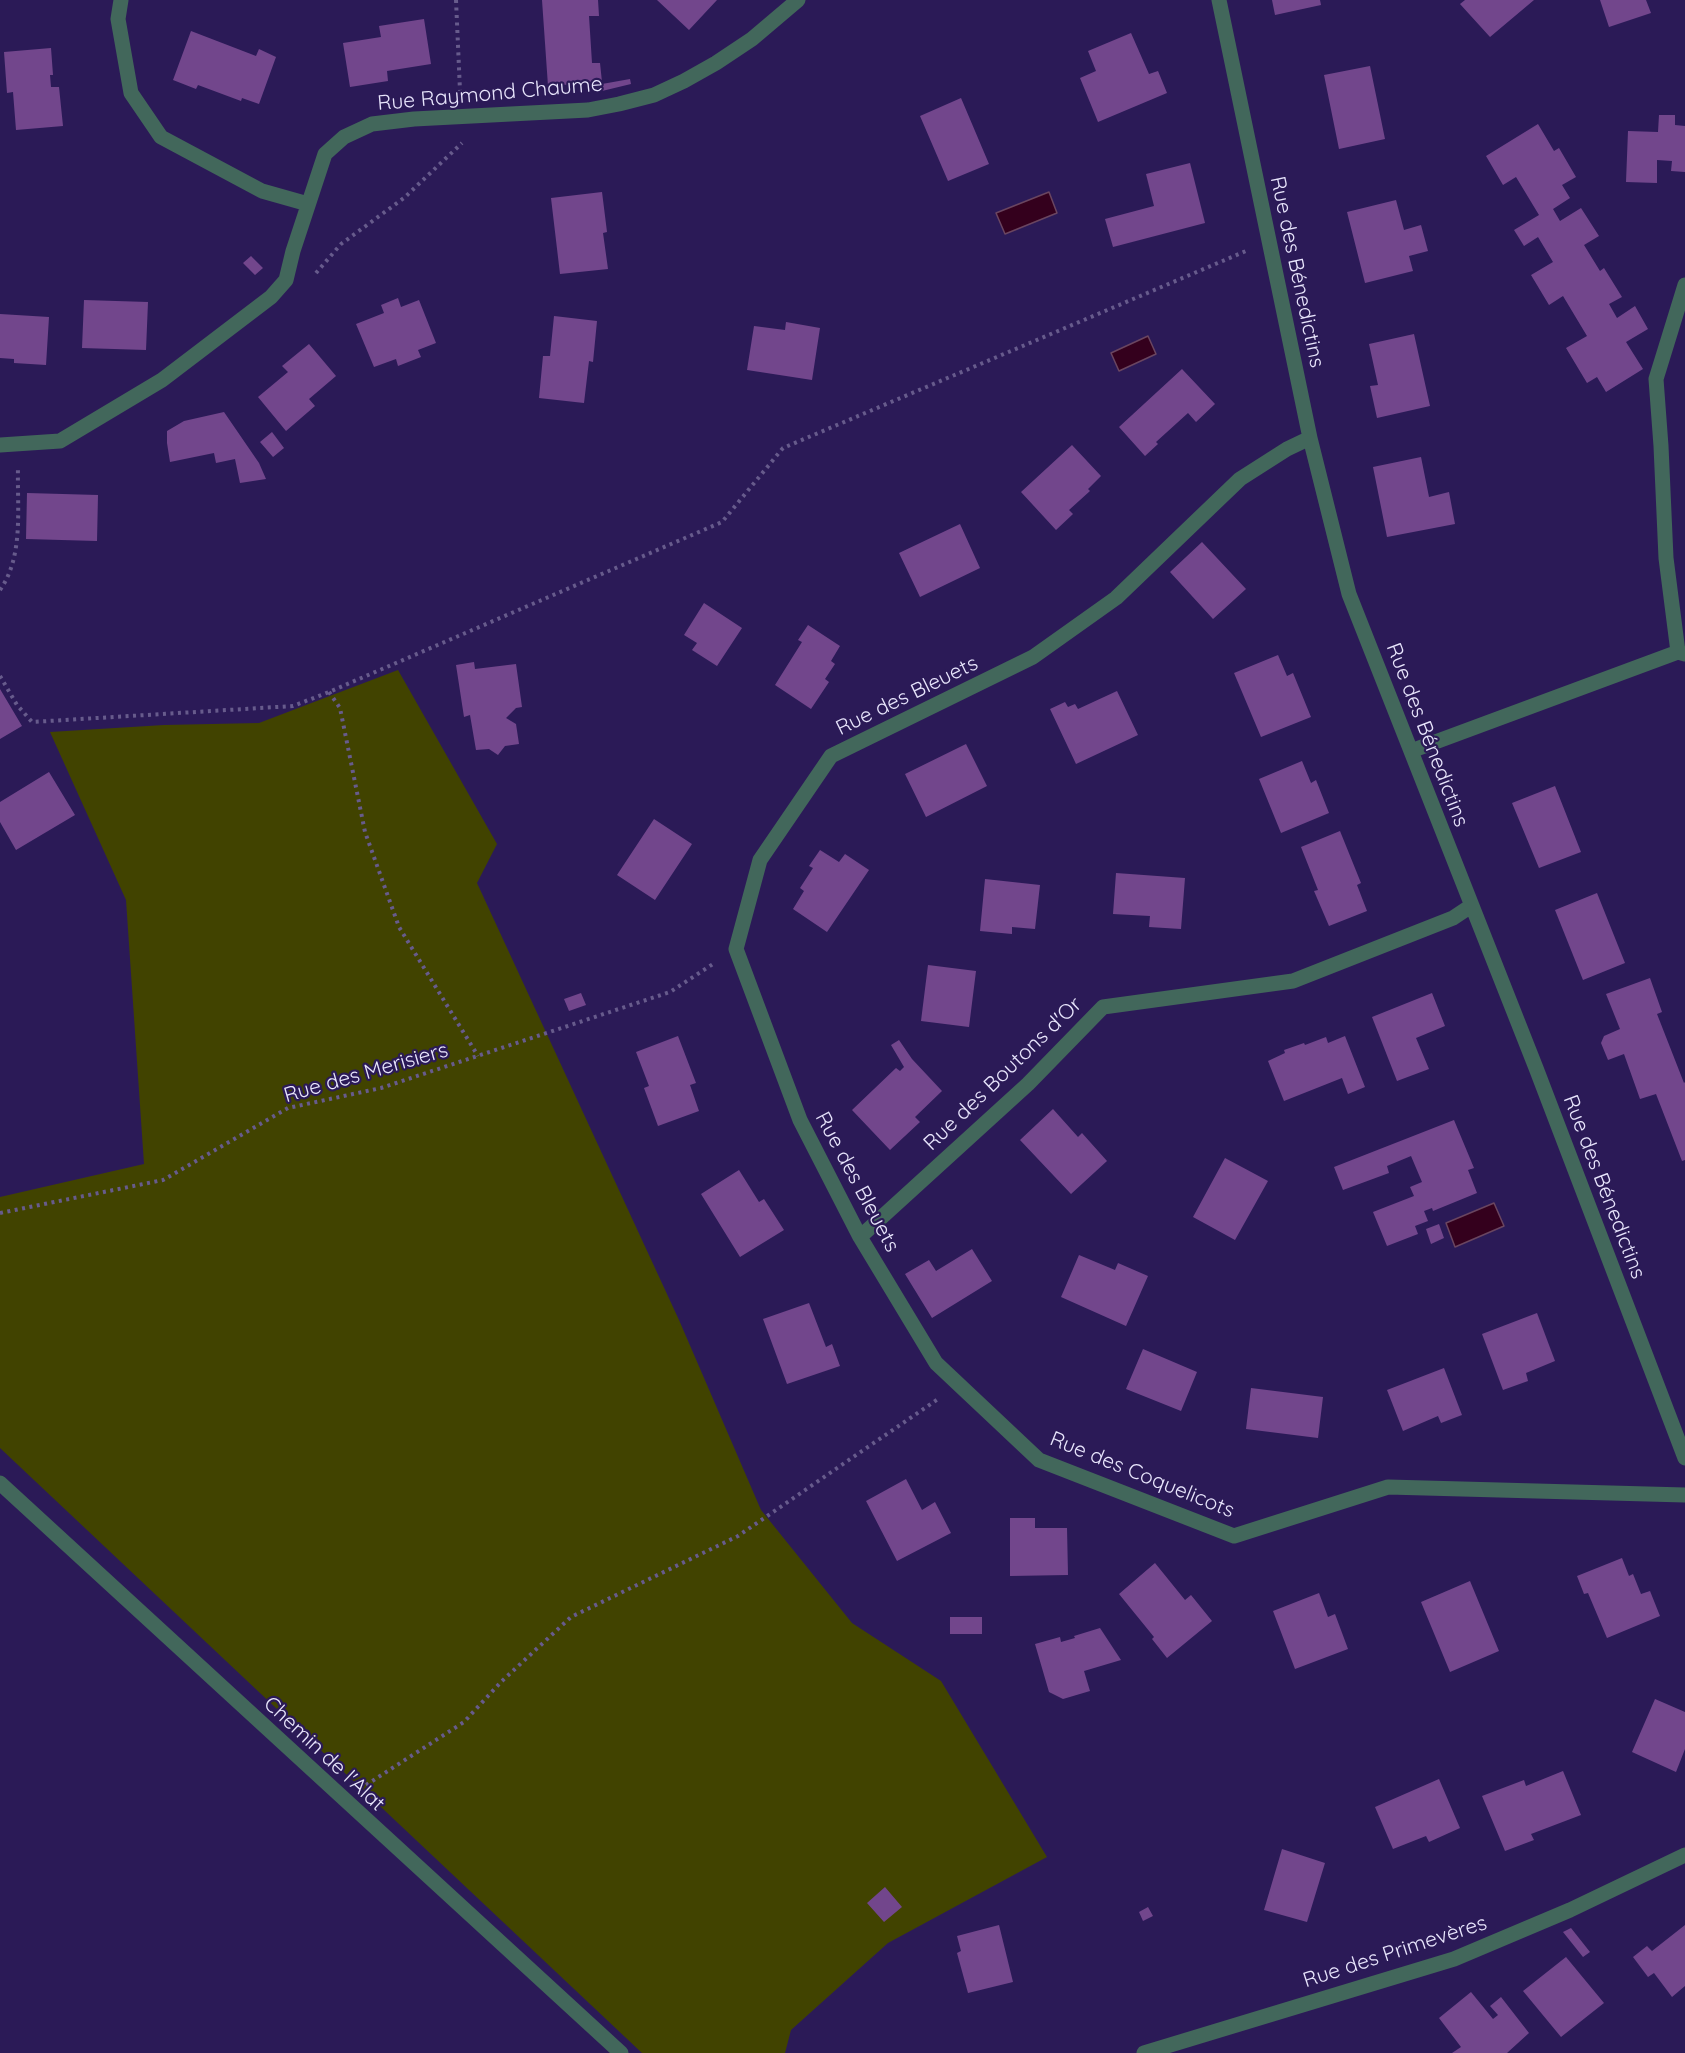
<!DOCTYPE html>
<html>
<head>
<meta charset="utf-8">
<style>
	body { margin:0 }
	canvas { display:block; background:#2b1a57 }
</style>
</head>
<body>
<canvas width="1685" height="2053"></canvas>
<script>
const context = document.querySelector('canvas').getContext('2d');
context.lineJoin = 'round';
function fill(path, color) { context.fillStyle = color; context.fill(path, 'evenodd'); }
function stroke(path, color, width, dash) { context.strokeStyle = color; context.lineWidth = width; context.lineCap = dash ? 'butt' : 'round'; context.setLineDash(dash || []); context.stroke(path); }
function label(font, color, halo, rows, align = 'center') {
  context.font = font + ' Quicksand,sans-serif'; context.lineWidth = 4.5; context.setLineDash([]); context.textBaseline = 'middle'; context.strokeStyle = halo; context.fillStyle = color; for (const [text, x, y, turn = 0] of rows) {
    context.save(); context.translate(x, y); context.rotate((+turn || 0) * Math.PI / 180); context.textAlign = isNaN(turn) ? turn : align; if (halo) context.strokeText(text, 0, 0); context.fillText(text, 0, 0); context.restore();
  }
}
fill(new Path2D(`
	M398,670L497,844L477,883L679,1320L761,1510L852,1623L941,1681L1047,1857L888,1943L791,2030L785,2053H642L0,1448V1197L144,1164L126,900L50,732L164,725L259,723Z`), '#414300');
const water = new Path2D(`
	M1049,192L1057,213L1005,234L996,213Z
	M1148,336L1156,354L1119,371L1111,353Z
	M1494,1203L1504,1226L1455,1247L1446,1223Z`);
fill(water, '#34001d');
stroke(water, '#6a4560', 1.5);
fill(new Path2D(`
	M542,0H598L599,16H589L592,63H600L602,82L548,86Z
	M657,0H717L689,30Z
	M1272,0H1320L1321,5L1275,15Z
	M1465,0H1534L1490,37L1460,4Z
	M1600,0H1646L1651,13L1609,27Z
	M424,19L431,64L387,71L388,81L350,87L343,43L381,37L379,26Z
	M191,31L256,56L259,49L276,57L259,104L242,98L241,101L198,85L196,89L173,80Z
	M1131,33L1149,74L1158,71L1167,93L1098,122L1080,78L1096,71L1088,51Z
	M51,48L53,75H50L51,87H59L63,126L16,130L13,92L7,93L4,52Z
	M1370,66L1385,139L1339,149L1324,75Z
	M630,79L631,84L602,91V84Z
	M961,98L989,164L948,181L920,116Z
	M1659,115H1675V125L1685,126V172L1671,171L1672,161L1657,160V183L1626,182L1628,131L1658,132Z
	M1538,124L1554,151L1559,148L1576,177L1562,185L1570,198L1553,209L1560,221L1581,208L1599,236L1584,245L1600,271L1604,268L1622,297L1609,304L1617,318L1635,306L1648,329L1626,342L1643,369L1606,392L1597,377L1587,383L1566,348L1587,336L1563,296L1549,305L1531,275L1553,262L1538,237L1524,246L1514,230L1539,215L1516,177L1503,185L1486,156Z
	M1190,163L1205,223L1113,247L1105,219L1154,206L1146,174Z
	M602,192L607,232L603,233L608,269L560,274L551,198Z
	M1396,200L1404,230L1421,225L1428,251L1409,256L1413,271L1365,283L1347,212Z
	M251,256L263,268L255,275L243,263Z
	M398,298L401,307L419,300L436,343L418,350L421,357L398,366L396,359L374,367L356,324L384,313L381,305Z
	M84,300L148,302L146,350L82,348Z
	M0,314L49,317L46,365L14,363V359L0,358Z
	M554,316L597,321L593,362L589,361L584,403L539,398L543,356H550Z
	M786,322L820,328L812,380L747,370L754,326L785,330Z
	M1414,334L1430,406L1377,418L1370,386L1378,385L1369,344Z
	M309,344L336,376L309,399L315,406L286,431L258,397L288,372L282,366Z
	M1182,369L1215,404L1196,422L1188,413L1156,442L1158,444L1145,456L1119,427Z
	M224,412L259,463L266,479L240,483L235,459L216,463L214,453L170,462L167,443V431L184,421Z
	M272,432L284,448L273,457L260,442Z
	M1072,445L1101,476L1088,489L1090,491L1069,510L1073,514L1056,530L1021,492Z
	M1421,457L1429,497L1449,492L1455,524L1387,537L1373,467Z
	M27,493L98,495L97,541L26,539Z
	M960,524L980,568L920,597L899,553Z
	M1202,542L1246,589L1213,619L1170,572Z
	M704,603L742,628L717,666L692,650L697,643L684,635Z
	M808,625L840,646L831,661L835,664L825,679L829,682L811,709L775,685L802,642L798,640Z
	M1278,655L1287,676L1293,673L1311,717L1261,737L1234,673Z
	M474,662L475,669L516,664L522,707L516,708L506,718L516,724L519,744L505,746L498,755L489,749L476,750L470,715L464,717L456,665Z
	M0,689L22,726L0,739Z
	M1117,691L1138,735L1076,764L1050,709L1065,702L1068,707L1075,704L1078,709Z
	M966,744L987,786L926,817L905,774Z
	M1302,761L1311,783L1316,780L1329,813L1281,833L1259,779Z
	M49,772L75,815L16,850L0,822V802Z
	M1555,786L1581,852L1539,868L1512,803Z
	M654,819L692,844L655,900L617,875Z
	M1340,831L1361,883L1357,885L1367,911L1329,926L1314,891L1318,890L1301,847Z
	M820,850L839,862L845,854L869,870L827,932L793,909L804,891L800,888L813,868L809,866Z
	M1116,873L1185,878L1181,929L1149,927L1150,916L1113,914Z
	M985,879L1040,885L1035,929L1012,927V934L980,931Z
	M1597,893L1625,963L1583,980L1555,910Z
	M928,965L976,971L969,1027L921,1021Z
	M1650,978L1662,1012L1657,1014L1684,1083L1685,1082V1160L1682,1161L1656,1094L1640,1099L1624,1054L1608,1060L1601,1043L1604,1036L1620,1029L1606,994Z
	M581,993L586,1005L569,1011L564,999Z
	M1432,993L1445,1026L1416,1038L1429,1069L1397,1081L1372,1017Z
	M678,1036L696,1083L690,1085L699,1111L658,1126L644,1088L649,1086L636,1052Z
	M1345,1036L1365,1087L1348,1094L1342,1078L1284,1101L1268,1061L1285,1053L1284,1050L1304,1043L1305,1045L1326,1037L1328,1043Z
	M899,1040L912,1059L942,1091L915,1117L920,1122L890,1150L852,1110L896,1068L900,1071L904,1067L891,1045Z
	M1053,1109L1078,1137L1082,1133L1107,1161L1071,1194L1020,1140Z
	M1454,1120L1474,1168L1468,1170L1477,1193L1433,1211L1432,1208L1424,1211L1428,1221L1415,1226L1418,1234L1387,1246L1373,1212L1414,1196L1410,1187L1422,1182L1411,1156L1387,1166L1389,1173L1343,1190L1334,1167Z
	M1225,1158L1268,1181L1235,1240L1193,1217Z
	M739,1170L759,1202L764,1199L784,1230L740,1257L701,1194Z
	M1439,1224L1444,1238L1431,1244L1426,1229Z
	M972,1249L992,1281L932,1318L905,1274L929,1260L936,1271Z
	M1079,1255L1115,1270L1118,1263L1148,1276L1126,1326L1061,1297Z
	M809,1303L826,1347L832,1344L840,1366L787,1384L763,1319Z
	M1537,1313L1555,1361L1526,1373L1528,1381L1503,1390L1482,1334Z
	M1143,1349L1197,1372L1181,1411L1126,1389Z
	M1444,1368L1462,1415L1441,1423L1438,1416L1403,1431L1387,1390Z
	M1251,1388L1323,1397L1318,1438L1246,1429Z
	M906,1479L922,1510L935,1502L951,1533L897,1561L866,1501Z
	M1010,1518H1035V1528H1067L1068,1575L1010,1576Z
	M1622,1558L1629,1576L1633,1574L1641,1594L1650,1591L1660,1616L1607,1638L1588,1593L1584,1594L1577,1576Z
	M1155,1563L1185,1600L1191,1595L1212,1621L1167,1658L1152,1639L1154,1637L1119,1594Z
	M1470,1581L1499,1651L1450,1672L1421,1602Z
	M1319,1593L1328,1617L1335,1614L1348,1649L1295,1669L1273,1611Z
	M950,1617H982V1634H950Z
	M1100,1628L1121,1660L1084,1671L1090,1691L1063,1699L1049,1692L1035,1644L1060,1637L1061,1642L1075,1638L1074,1636Z
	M1655,1699L1685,1712V1749L1676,1772L1632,1752Z
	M1563,1771L1581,1815L1531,1834L1534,1840L1505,1851L1482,1796L1524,1780L1526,1786Z
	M1439,1779L1460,1828L1429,1842L1426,1836L1393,1849L1375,1807Z
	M1282,1849L1325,1863L1307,1922L1264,1910Z
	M885,1887L902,1907L884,1922L867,1903Z
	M1148,1907L1153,1916L1143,1921L1139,1912Z
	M999,1925L1013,1982L968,1993L957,1953L961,1951L957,1936Z
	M1685,1925V1986L1672,1997L1654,1973L1648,1977L1633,1957L1647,1946L1652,1951Z
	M1571,1928L1590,1952L1583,1957L1563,1932Z
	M1566,1957L1604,2003L1561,2037L1523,1991Z
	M1471,1992L1493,2019L1498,2015L1490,2006L1501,1997L1529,2033L1507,2053H1452L1461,2047L1439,2018Z`), '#72468c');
stroke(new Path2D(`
	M456,0L460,91
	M316,273L341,244L404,198L462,143
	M0,590C24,556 17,508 18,468
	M0,676L17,705L32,722L293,706L329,692L722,522L783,448L1246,251
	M329,692L340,708L365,832L399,927L478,1056
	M0,1213L163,1180L288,1108L381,1088L670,992L713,964
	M366,1785L464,1722L502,1681L571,1617L738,1536L938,1399`), '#675b8c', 4, [3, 4.5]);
stroke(new Path2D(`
	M121,0L118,19L131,93L161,137L262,191L308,204
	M1219,0L1310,438L1349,594L1536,1068L1685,1458
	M1310,438L1287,449L1240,479L1116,598L1033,657L831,756L760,860L736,949L800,1120L860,1237L936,1363L1039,1460L1234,1536L1388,1487L1685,1495
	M0,445L60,441L162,380L271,297L286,280L293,251L325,154L344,137L372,124L414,119L588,110L619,104L654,95L684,81L716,63L752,39L798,0
	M1678,652L1666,558L1661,446L1656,379L1685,285
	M1411,751L1678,652L1685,654
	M860,1237L1028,1084L1103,1007L1293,981L1453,918L1471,906
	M0,1483L621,2053
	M1144,2053L1454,1959L1570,1910L1685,1855`), '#42675b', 15);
label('21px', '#e8e5fc', '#2b1a57', [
	["Rue Raymond Chaume",490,94,-5],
	["Rue des Bénedictins",1297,272,78],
	["Rue des Bleuets",907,696,-26],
	["Rue des Bénedictins",1427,735,69],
	["Rue des Merisiers",366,1073,-16],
	["Rue des Boutons d'Or",1003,1074,-44],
	["Rue des Bleuets",857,1182,62],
	["Rue des Bénedictins",1604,1187,69],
	["Rue des Coquelicots",1142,1475,22],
	["Chemin de l'Alat",324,1754,43],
	["Rue des Primevères",1395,1952,-18]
]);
</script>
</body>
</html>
